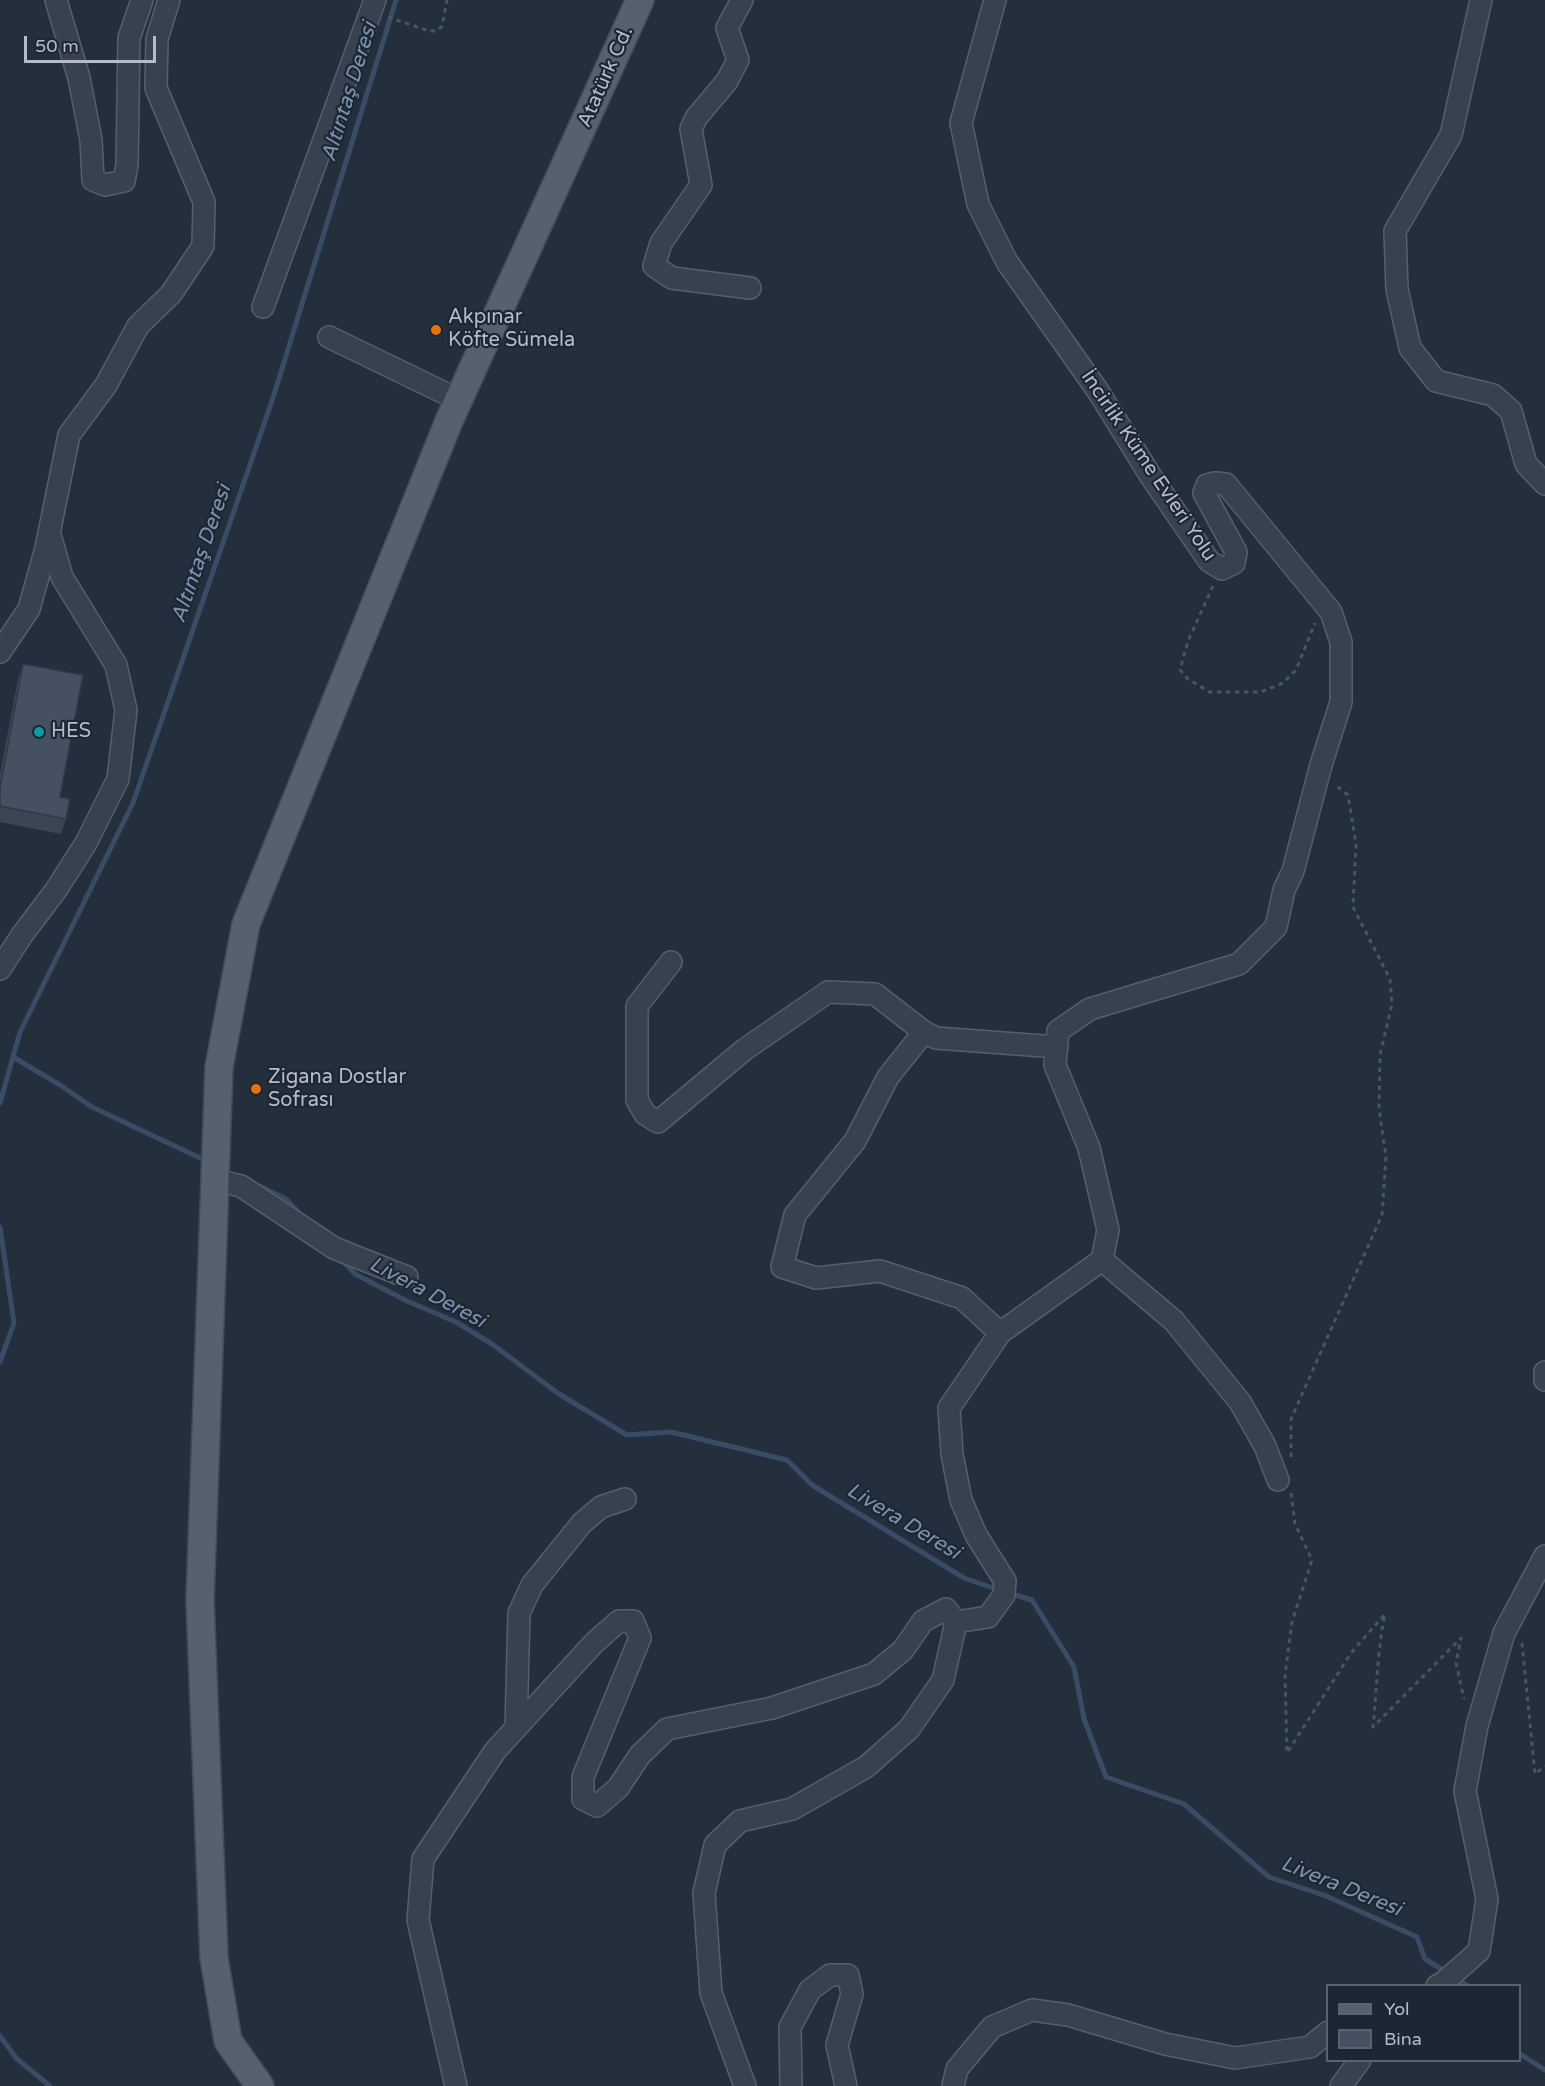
<!DOCTYPE html>
<html>
<head>
<meta charset="utf-8">
<style>
	body { margin:0 }
	#map { position:relative; width:1545px; height:2086px; overflow:hidden; background:#242f3e; font-family:"Varela Round",sans-serif }
	canvas { display:block }
	.legend { position:absolute; left:1326px; top:1984px; width:195px; height:78px; box-sizing:border-box; background:#1d2633; border:2px solid #59626f; margin:0; padding:8px 10px; list-style:none; font-size:18px; color:#b4bcc9 }
	.legend li { display:flex; align-items:center; gap:12px; height:30px }
	.legend b { width:30px; border:2px solid #59626f }
	.scale { position:absolute; left:24px; top:36px; width:132px; height:27px; box-sizing:border-box; border:3px solid #b4bcc9; border-top:0; padding-left:8px; font-size:18px; line-height:21px; white-space:nowrap; color:#b4bcc9; -webkit-text-stroke:4px #1d2633; paint-order:stroke }
</style>
</head>
<body>
<div id="map">
<canvas width="1545" height="2086"></canvas>
<ul class="legend">
<li><b style="height:8px;background:#56606e"></b>Yol</li>
<li><b style="height:16px;background:#455162"></b>Bina</li>
</ul>
<div class="scale">50 m</div>
</div>
<script>
const context = document.querySelector('canvas').getContext('2d');
context.lineJoin = 'round';
function stroke(path, color, width, dash) { context.strokeStyle = color; context.lineWidth = width; context.lineCap = dash ? 'butt' : 'round'; context.setLineDash(dash || []); context.stroke(path); }
function fill(path, color) { context.fillStyle = color; context.fill(path, 'evenodd'); }
function label(font, color, halo, rows, align = 'center') {
  context.font = font + ' "Varela Round",sans-serif'; context.lineWidth = 4.5; context.setLineDash([]); context.textBaseline = 'middle'; context.strokeStyle = halo; context.fillStyle = color; for (const [text, x, y, turn = 0] of rows) {
    context.save(); context.translate(x, y); context.rotate((+turn || 0) * Math.PI / 180); context.textAlign = isNaN(turn) ? turn : align; if (halo) context.strokeText(text, 0, 0); context.fillText(text, 0, 0); context.restore();
  }
}
stroke(new Path2D(`
	M13,1057L60,1085L92,1107L200,1158
	M0,1103L20,1032L133,803L272,401L396,0
	M257,1185L286,1199L302,1216
	M0,1227L14,1323L0,1362
	M341,1259L355,1274L407,1301L456,1322L492,1344L559,1394L627,1435L671,1432L787,1460L812,1485L964,1578L999,1590
	M1008,1593L1032,1600L1074,1667L1084,1719L1106,1777L1184,1804L1269,1877L1326,1896L1417,1937L1425,1959L1448,1973
	M1456,1978L1468,1986
	M0,2036L16,2058L50,2086
	M1520,2054L1545,2070`), '#394c67', 5);
const minor = new Path2D(`
	M56,0L79,78L91,140L93,180L105,185L124,181L127,165L129,38L142,0
	M742,0L727,28L738,60L727,81L696,118L691,129L701,185L661,243L654,266L672,278L750,288
	M995,0L961,123L978,204L1007,262L1098,391L1150,475L1209,561L1222,569L1234,563L1236,552L1204,493L1207,485L1215,483L1226,484L1331,612L1341,642V702L1321,765L1293,871L1284,890L1276,927L1239,964L1090,1009L1058,1031L1055,1065L1089,1148L1108,1230L1102,1260
	M1481,0L1451,135L1395,231L1397,289L1410,348L1436,381L1493,395L1511,411L1526,464L1545,484
	M263,307L375,0
	M329,337L459,400
	M0,652L29,609L46,548L69,435L106,385L138,326L171,294L203,246L204,202L156,88L157,39L169,0
	M671,962L637,1006V1100L645,1114L658,1122L744,1050L828,992L875,994L924,1032L936,1038L1057,1047
	M0,969L22,935L56,890L86,843L118,779L126,710L116,665L62,577L50,535
	M924,1032L888,1077L855,1141L795,1215L782,1267L816,1278L880,1271L962,1298L1000,1333
	M215,1180L241,1186L334,1248L407,1277
	M1545,1372V1380
	M956,1622L988,1617L1004,1595L1005,1581L976,1535L961,1500L952,1454L949,1408L1000,1333L1102,1260L1174,1321L1240,1402L1265,1446L1278,1480
	M516,1728L519,1613L532,1585L582,1523L601,1507L625,1499
	M1437,1986L1444,1982L1479,1951L1487,1899L1465,1791L1477,1726L1504,1633L1545,1556
	M456,2086L418,1920L423,1859L495,1751L594,1643L619,1621H633L640,1638L583,1777V1799L597,1806L618,1788L640,1755L667,1729L772,1708L874,1674L903,1650L923,1621L946,1609L956,1622L943,1680L909,1729L866,1767L792,1809L740,1821L715,1845L704,1893L711,1993L745,2086
	M791,2086L790,2027L810,1990L830,1975H848L852,1994L837,2045L846,2086
	M953,2086L957,2069L992,2027L1032,2010L1068,2015L1165,2044L1235,2058L1310,2047L1328,2032
	M1341,2086L1360,2060`);
const major = new Path2D(`
	M260,2086L228,2041L214,1958L200,1600L219,1067L246,924L449,421L640,0`);
stroke(minor, '#565f6c', 24);
stroke(major, '#414a57', 30);
stroke(new Path2D(`
	M388,17L429,31H437L442,26L447,0
	M1213,586L1188,641L1180,670L1188,679L1210,692H1261L1283,683L1296,670L1315,623
	M1291,1457V1419L1382,1215L1386,1156L1379,1109L1380,1055L1392,1004L1390,979L1353,907L1356,844L1348,795L1334,784
	M1291,1493L1295,1524L1312,1560L1292,1622L1285,1675L1287,1753L1351,1653L1385,1614C1377,1651 1377,1689 1373,1727L1461,1638L1456,1663L1464,1699
	M1522,1643L1535,1774L1545,1766`), '#44595c', 3, [4.5, 4.5]);
stroke(minor, '#38414e', 21);
stroke(major, '#56606e', 27);
fill(new Path2D(`
	M23,664L66,819L61,834L0,822V774L18,679Z`), '#3b4654');
const building = new Path2D(`
	M23,664L83,675L60,797L70,799L66,819L0,806V788Z`);
fill(building, '#455162');
stroke(building, '#303945', 1.5);
for (const [x, y, r, color] of [
	[436,330,6,"#e8710a"],
	[39,732,6,"#0f9aa8"],
	[256,1089,6,"#e8710a"]
]) { const dot = new Path2D(); dot.arc(x, y, r, 0, 2 * Math.PI); context.fillStyle = color; context.fill(dot); stroke(dot, '#1d2633', 2); }
label('20px', '#b4bcc9', '#1d2633', [
	["Atatürk Cd.",606,77,-66],
	["İncirlik Küme Evleri Yolu",1148,466,56]
]);
label('20px', '#b4bcc9', '#1d2633', [
	["Akpınar",448,318],
	["Köfte Sümela",448,341],
	["HES",51,732],
	["Zigana Dostlar",268,1078],
	["Sofrası",268,1101]
], 'left');
label('italic 21px', '#7c92b1', '#1d2633', [
	["Altıntaş Deresi",350,92,-73],
	["Altıntaş Deresi",202,554,-71],
	["Livera Deresi",427,1293,28],
	["Livera Deresi",903,1522,31],
	["Livera Deresi",1341,1887,22]
]);
</script>
</body>
</html>
